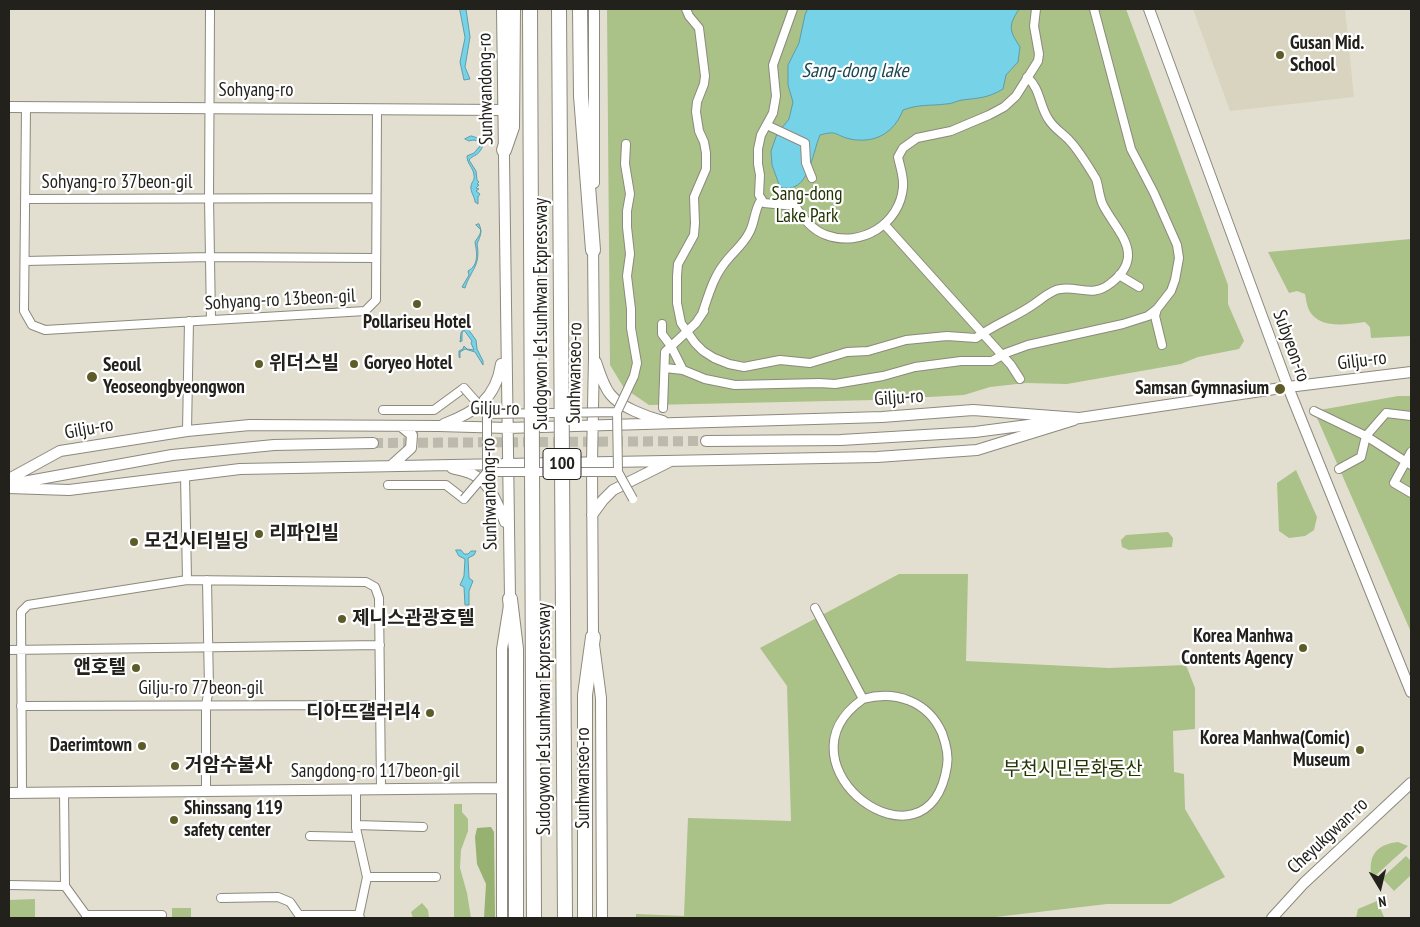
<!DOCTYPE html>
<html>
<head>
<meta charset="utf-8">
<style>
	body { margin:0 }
	#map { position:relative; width:1420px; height:927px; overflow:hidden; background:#e2dfd1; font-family:"PT Sans Narrow",sans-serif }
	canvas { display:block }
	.frame { position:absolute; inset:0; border:10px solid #22211c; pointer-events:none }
	.north { position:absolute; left:1355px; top:862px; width:50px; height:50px; -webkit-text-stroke:4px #fff; paint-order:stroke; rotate:171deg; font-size:14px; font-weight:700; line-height:20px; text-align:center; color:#22211c }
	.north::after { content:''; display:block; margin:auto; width:18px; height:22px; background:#22211c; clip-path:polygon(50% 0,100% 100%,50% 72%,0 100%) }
</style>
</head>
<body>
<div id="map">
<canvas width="1420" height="927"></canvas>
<div class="frame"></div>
<div class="north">N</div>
</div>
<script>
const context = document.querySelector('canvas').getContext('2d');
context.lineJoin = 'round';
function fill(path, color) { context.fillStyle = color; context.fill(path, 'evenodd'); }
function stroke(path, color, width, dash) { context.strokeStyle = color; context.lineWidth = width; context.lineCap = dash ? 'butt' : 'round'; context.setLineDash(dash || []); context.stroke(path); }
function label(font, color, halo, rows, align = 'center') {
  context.font = font + ' "PT Sans Narrow","Noto Sans KR",sans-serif'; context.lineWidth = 4.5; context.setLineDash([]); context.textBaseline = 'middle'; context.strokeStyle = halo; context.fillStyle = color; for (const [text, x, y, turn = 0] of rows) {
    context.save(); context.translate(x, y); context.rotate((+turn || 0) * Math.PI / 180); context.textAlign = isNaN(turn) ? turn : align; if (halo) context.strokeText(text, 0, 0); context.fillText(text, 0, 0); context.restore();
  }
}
fill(new Path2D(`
	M1193,9H1345L1354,97L1230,111Z`), '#d9d4c0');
fill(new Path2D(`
	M607,9H1126L1228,285V304L1244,341L1239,349L1198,357L1181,364L1067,384L1026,383L990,387L964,395L875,400L649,405L624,388L610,365Z
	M1411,239V336L1371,338L1370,327L1365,322C1348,324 1319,330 1309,310C1307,306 1306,299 1305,294L1297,291L1289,293L1268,252Z
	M1398,396H1411V632L1314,411Z
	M1296,470L1317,517L1314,530L1305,536L1289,538L1279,531L1277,483Z
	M1168,532L1173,538L1172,547L1129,550L1122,547L1121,540L1126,535Z
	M899,574H968L966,661L1109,668L1186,665L1195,688V729L1173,731L1174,772L1184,774L1185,809L1225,877L1170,904H1107L987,918H636V914L684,916L688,818L791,821L787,686L760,648Z
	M454,804H462V812L468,819V831L461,850L460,868L467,893L471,918H454Z
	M1398,842L1408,846L1375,876L1371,873C1369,853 1379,844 1398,842Z
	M1406,856L1411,861V875L1394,891L1382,878Z
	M35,899V918H9V900Z
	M1377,901L1384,917L1356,918L1358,909Z
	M422,903L428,910L429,918H413L411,912Z
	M172,908H191V918H172Z`), '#aac188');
fill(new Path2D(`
	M491,827L494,832L495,918H484L486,884L477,864L475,837L477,828Z`), '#97b171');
const water = new Path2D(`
	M460,9H466L470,37L465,67L470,79L464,80L460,62L465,38Z
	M808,9H1019C1008,26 1009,30 1020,47L1018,62L1006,75L1003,89C988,98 979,98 962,100C956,101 952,104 946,104C930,106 919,104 903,110C894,133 875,144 850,139C834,135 838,130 820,135C812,153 809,196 780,187L772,165L771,151L777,134L789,119L793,102L788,85V65L799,43L805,15Z
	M471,136C478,137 487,143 480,151C477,156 473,155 469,160L476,171L477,180L479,182L477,184L479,185L476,188L479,189L476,191L480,194L478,197V204L475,202C475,197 470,192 471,186C472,181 475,180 474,175C473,167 467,164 467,156L474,153L480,146L478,141L473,140L469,141L465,139Z
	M479,224C483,233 480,236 477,244C481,266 471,269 465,288L462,287L469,275L468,271C479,265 477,253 475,242L480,234L481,230L476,225Z
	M457,315L460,318L476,340L477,349L483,361V365L475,352L465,349L460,352V358L459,357V351L463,349L464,346L467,349L474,350L471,343L472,341L464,330L462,333V341L460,342L461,333L464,328Z
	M456,550H461L464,554H468L471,551H476L474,555L468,558L469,578L473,581L469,591V605H465L464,587L460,585L464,576L465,559L459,556Z`);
fill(water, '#76d2e7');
stroke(water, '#5d9daa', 1);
stroke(new Path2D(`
	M373,443L706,441`), '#bcb9ad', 10, [10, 5]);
const street = new Path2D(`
	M210,9L209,198L211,320
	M686,9L689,16L699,28L705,76L704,84L697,102L696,112L699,131L704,142L706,153V169L694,197L695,223L694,235L678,264L677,276V303L681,323L695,343L703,351L714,358L729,364L744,367L780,360L810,363L847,352L868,351L906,340L947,336L976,338C996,323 1017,317 1037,302C1044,297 1052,290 1060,289C1079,286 1093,298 1111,283C1147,255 1117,232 1103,205C1099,197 1099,187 1096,179C1090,169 1076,147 1068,139C1062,133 1054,128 1049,120C1039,106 1041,89 1027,77
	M793,9L773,65L776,96L773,113L761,135L758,149V164L760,175L759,195L764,203L795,206C803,218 812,230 826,235C861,248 900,224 903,187C904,177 900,167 898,157L903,148L917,138L951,131L989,115L1004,107L1016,96L1038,61L1039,54L1034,26L1036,9
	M1094,9L1131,149L1154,193L1177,245L1179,258L1175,280L1171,291L1157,309L1155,316L1162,345
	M26,107L24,311L32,325L45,330L365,311L376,300L377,109
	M771,127L805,143L806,163L812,178
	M626,144L625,164L630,194L627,211V227L630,254L627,276L631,309V328L637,363L634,376
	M25,199L376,198
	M885,225L1011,365L1020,379
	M25,261L210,257L376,258
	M1119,275L1139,287
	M702,314C708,297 713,278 724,264C732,253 743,245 749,233C755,223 754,210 761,200
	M662,324V334L671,346L683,370
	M665,368L683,370L705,379L735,385L819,383L835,384L883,376L915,367L961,361H992L1006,353L1028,345L1123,324L1148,316L1157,309
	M663,408L665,352L696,323L704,311
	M383,410H434L464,388
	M1314,411L1366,436L1411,465
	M187,431L189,321
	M1411,452L1394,483L1411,493
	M1339,469L1361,457L1366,436L1386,413L1411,416
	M185,475L187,580
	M388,485H446L464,499
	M815,608L863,699C769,765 929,883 947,766C949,755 946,744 942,733C928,701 895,690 863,699
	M9,650L380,645
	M21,706L380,705
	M356,790V828L367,877L359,915L360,918
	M206,791V705L209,689L207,580
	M22,792L21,612L28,605L187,580L366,582L375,587L379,598L381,789
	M64,792L65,886L86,915V918
	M356,825L423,827
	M310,836L358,837
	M367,877H436
	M9,885L65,886
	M221,898L278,897L290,902L299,915H359
	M86,915H162`);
const secondary = new Path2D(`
	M1149,9L1288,387L1411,692
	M9,107L503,110
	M594,183V9
	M593,245L594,355L592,462L593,637L601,698L602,918
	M596,362C600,373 603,385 610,394C620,407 647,417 663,421
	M1073,419L1288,387L1411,372
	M444,424C475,412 496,399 501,364
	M706,441L841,440L975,432L1051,422
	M391,466L411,448L412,435L401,426
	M452,468C458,470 466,471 472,474C490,482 498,505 505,522
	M9,479L60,451L187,431L250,425L439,426L507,428L882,417L973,410L1079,418
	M12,484L172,455L274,445L373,443
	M9,488L69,490L240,469L877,457L977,450L1074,420
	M592,515L603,500L613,490L669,462
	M9,793L501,788
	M502,918V649L510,599L502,9
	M1272,918L1304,883L1411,783`);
const highway = new Path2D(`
	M580,9L581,96L593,250
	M504,150L512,127L513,9
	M510,599L516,649V918
	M585,918V695L593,637`);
stroke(street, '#8c897d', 10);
stroke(secondary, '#8c897d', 12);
stroke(highway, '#8c897d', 16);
stroke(street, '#fff', 8);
stroke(secondary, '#fff', 10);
stroke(highway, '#fff', 14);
const streetBridge = new Path2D(`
	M464,388L487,414L617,412
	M487,472V414
	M464,499L487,472H618
	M633,499L618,472L617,412L634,376`);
const highwayBridge = new Path2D(`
	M530,9L534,918
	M559,9L565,918`);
stroke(streetBridge, '#8c897d', 10, []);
stroke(highwayBridge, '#8c897d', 16, []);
stroke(streetBridge, '#fff', 8);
stroke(highwayBridge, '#fff', 14);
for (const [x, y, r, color] of [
	[1280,55,5,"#5d5c29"],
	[417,304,5,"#5d5c29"],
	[259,364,5,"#5d5c29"],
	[354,364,5,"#5d5c29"],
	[92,377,6,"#5d5c29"],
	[1280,389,6,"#5d5c29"],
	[259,534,5,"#5d5c29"],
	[134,542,5,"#5d5c29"],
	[342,619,5,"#5d5c29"],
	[1303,648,5,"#5d5c29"],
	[136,668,5,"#5d5c29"],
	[430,713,5,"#5d5c29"],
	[142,746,5,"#5d5c29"],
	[1360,750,5,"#5d5c29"],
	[175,766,5,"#5d5c29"],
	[174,820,5,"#5d5c29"]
]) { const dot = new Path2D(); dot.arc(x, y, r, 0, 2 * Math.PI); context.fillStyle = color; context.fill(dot); stroke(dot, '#fff', 2); }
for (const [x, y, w] of [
	[562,464,38]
]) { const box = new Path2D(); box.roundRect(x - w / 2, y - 15.5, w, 31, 4); context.fillStyle = '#fff'; context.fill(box); stroke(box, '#22211c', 1); }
label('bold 18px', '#22211c', null, [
	["100",562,464]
]);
label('bold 19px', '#22211c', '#fff', [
	["Gusan Mid.",1290,44],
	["School",1290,66],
	["Pollariseu Hotel",417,323,"center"],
	["위더스빌",269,364],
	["Goryeo Hotel",364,364],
	["Seoul",103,366],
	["Yeoseongbyeongwon",103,388],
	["Samsan Gymnasium",1269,389,"right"],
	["리파인빌",269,534],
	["모건시티빌딩",144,542],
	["제니스관광호텔",352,619],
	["Korea Manhwa",1293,637,"right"],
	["Contents Agency",1293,659,"right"],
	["앤호텔",126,668,"right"],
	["디아뜨갤러리4",420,713,"right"],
	["Korea Manhwa(Comic)",1350,739,"right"],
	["Museum",1350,761,"right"],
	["Daerimtown",132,746,"right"],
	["거암수불사",185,766],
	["Shinssang 119",184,809],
	["safety center",184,831]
], 'left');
label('19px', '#22211c', '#fff', [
	["Sunhwandong-ro",486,89,-91],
	["Sohyang-ro",256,91],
	["Sohyang-ro 37beon-gil",117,183],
	["Sohyang-ro 13beon-gil",280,300,-3],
	["Sudogwon Je1sunhwan Expressway",542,314,-90],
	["Subyeon-ro",1291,346,70],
	["Gilju-ro",1362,361,-7],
	["Sunhwanseo-ro",575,373,-89],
	["Gilju-ro",899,398,-4],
	["Gilju-ro",495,409,1],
	["Gilju-ro",89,429,-10],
	["Sunhwandong-ro",490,494,-91],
	["Gilju-ro 77beon-gil",201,689],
	["Sudogwon Je1sunhwan Expressway",545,719,-90],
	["Sangdong-ro 117beon-gil",375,772],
	["Sunhwanseo-ro",584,778,-90],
	["Cheyukgwan-ro",1328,836,-43]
]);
label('19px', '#233302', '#fff', [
	["Sang-dong",807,195],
	["Lake Park",807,217],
	["부천시민문화동산",1073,770]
]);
label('italic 20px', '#1c4650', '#fff', [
	["Sang-dong lake",855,71]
]);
</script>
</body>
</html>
